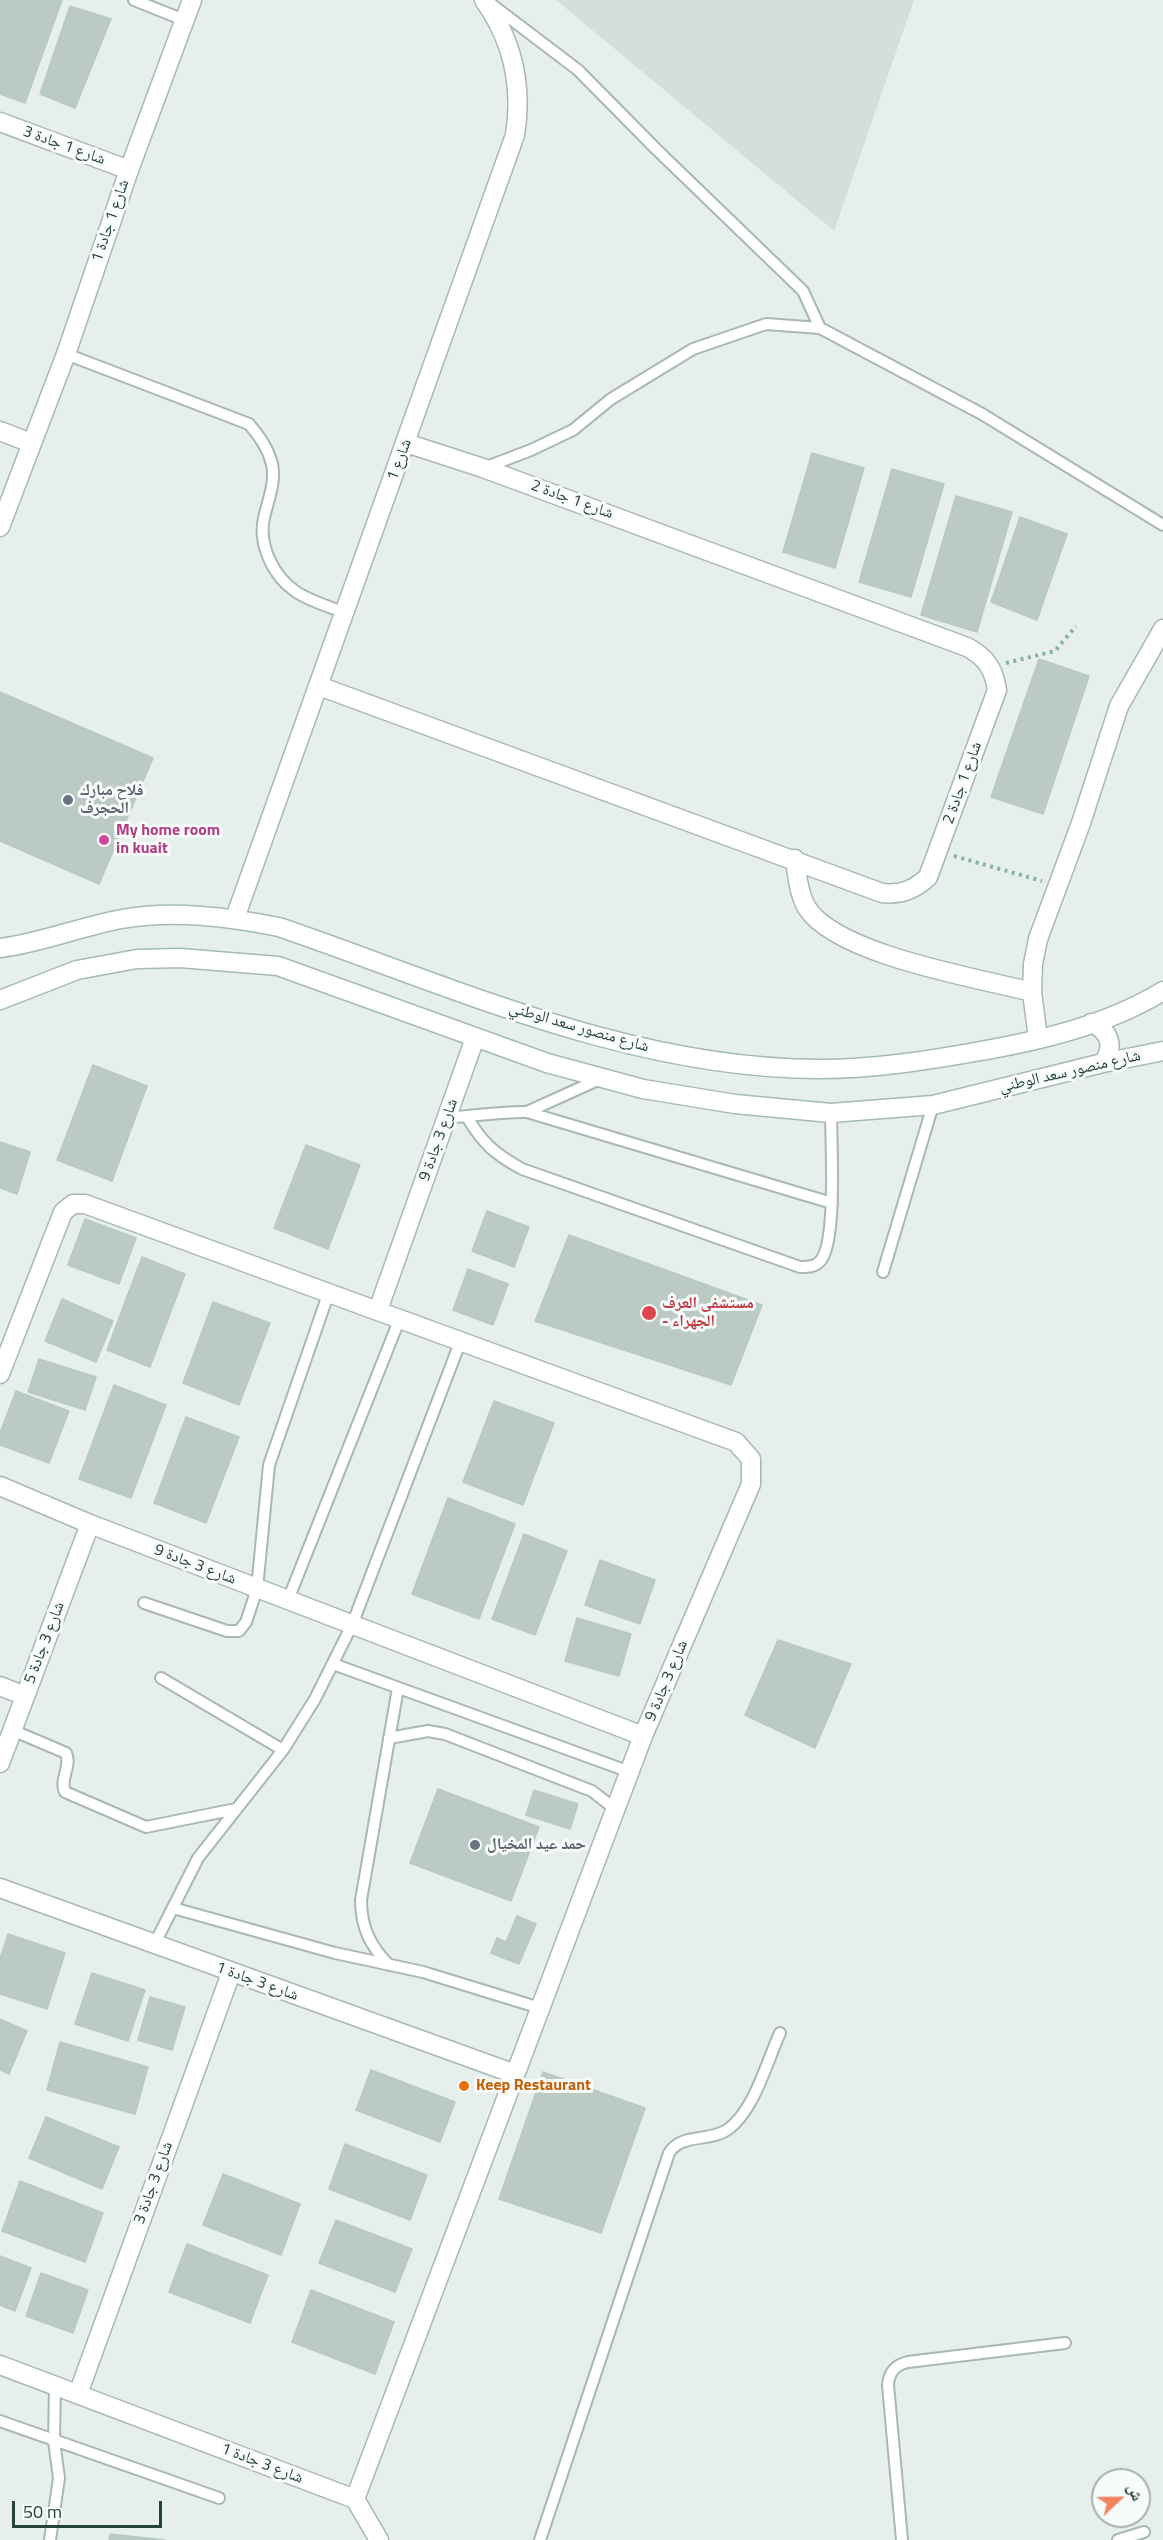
<!DOCTYPE html>
<html>
<head>
<meta charset="utf-8">
<style>
	body { margin:0 }
	#map { position:relative; width:1163px; height:2540px; overflow:hidden; background:#e6efeb; font-family:"Titillium Web","Noto Naskh Arabic",sans-serif }
	canvas { display:block }
	.north { position:absolute; left:1091px; top:2468px; width:60px; height:60px; box-sizing:border-box; background:#f7fbf9; border:2px solid #a3b1ad; border-radius:50%; rotate:68deg; font-size:16px; font-weight:700; line-height:24px; text-align:center; color:#24423a }
	.north::after { content:''; display:block; margin:auto; width:21px; height:27px; background:#f4845f; clip-path:polygon(50% 0,100% 100%,50% 72%,0 100%) }
	.scale { position:absolute; left:12px; top:2501px; width:150px; height:27px; box-sizing:border-box; border:3px solid #24423a; border-top:0; padding-left:8px; font-size:18px; line-height:21px; white-space:nowrap; color:#24423a; -webkit-text-stroke:4px #f7fbf9; paint-order:stroke }
</style>
</head>
<body>
<div id="map">
<canvas width="1163" height="2540"></canvas>
<div class="north">ش</div>
<div class="scale">50 m</div>
</div>
<script>
const context = document.querySelector('canvas').getContext('2d');
context.lineJoin = 'round';
function fill(path, color) { context.fillStyle = color; context.fill(path, 'evenodd'); }
function stroke(path, color, width, dash) { context.strokeStyle = color; context.lineWidth = width; context.lineCap = dash ? 'butt' : 'round'; context.setLineDash(dash || []); context.stroke(path); }
function label(font, color, halo, rows, align = 'center') {
  context.font = font + ' "Titillium Web","Noto Naskh Arabic",sans-serif'; context.lineWidth = 6; context.setLineDash([]); context.textBaseline = 'middle'; context.strokeStyle = halo; context.fillStyle = color; for (const [text, x, y, turn = 0] of rows) {
    context.save(); context.translate(x, y); context.rotate((+turn || 0) * Math.PI / 180); context.textAlign = isNaN(turn) ? turn : align; if (halo) context.strokeText(text, 0, 0); context.fillText(text, 0, 0); context.restore();
  }
}
fill(new Path2D(`
	M556,0H914L834,231Z`), '#d4dfda');
const building = new Path2D(`
	M0,0H62L25,103L0,94Z
	M70,6L111,19L75,108L40,94Z
	M812,453L864,468L835,568L783,552Z
	M892,469L944,484L911,597L859,582Z
	M956,496L1012,512L977,632L921,615Z
	M1020,517L1067,534L1037,620L991,602Z
	M1039,659L1089,676L1043,814L991,797Z
	M0,692L153,758L99,884L0,841Z
	M93,1065L147,1086L112,1181L57,1160Z
	M0,1142L30,1152L17,1194L0,1188Z
	M306,1145L360,1165L328,1249L274,1228Z
	M487,1211L529,1227L514,1267L472,1251Z
	M85,1219L136,1238L119,1284L68,1265Z
	M569,1235L762,1305L731,1385L535,1321Z
	M142,1257L185,1274L150,1367L107,1350Z
	M468,1269L508,1284L493,1325L453,1310Z
	M62,1299L113,1321L96,1362L45,1341Z
	M213,1302L270,1323L239,1405L183,1383Z
	M39,1359L96,1377L85,1410L28,1392Z
	M114,1385L166,1405L131,1498L79,1479Z
	M16,1391L69,1411L49,1463L0,1445V1433Z
	M494,1401L554,1423L523,1505L463,1482Z
	M186,1417L239,1437L206,1523L154,1503Z
	M448,1498L515,1524L479,1619L412,1594Z
	M524,1534L567,1551L535,1635L492,1619Z
	M600,1560L655,1580L640,1624L585,1605Z
	M577,1618L631,1634L619,1676L565,1661Z
	M778,1640L851,1664L815,1748L745,1715Z
	M438,1789L539,1827L511,1901L410,1863Z
	M534,1790L578,1804L570,1829L526,1815Z
	M517,1916L536,1924L519,1964L491,1953L497,1938L506,1942Z
	M8,1934L65,1953L47,2009L0,1994V1959Z
	M92,1973L145,1990L128,2041L75,2024Z
	M150,1997L185,2007L172,2050L138,2040Z
	M0,2019L27,2031L9,2074L0,2070Z
	M60,2042L148,2067L135,2114L47,2090Z
	M371,2070L455,2102L440,2142L356,2110Z
	M543,2072L645,2108L601,2233L499,2199Z
	M46,2117L119,2147L102,2189L29,2158Z
	M345,2144L427,2175L410,2220L329,2189Z
	M223,2174L300,2204L281,2255L203,2225Z
	M20,2181L103,2213L85,2262L2,2231Z
	M336,2220L412,2249L395,2292L319,2263Z
	M187,2244L268,2275L250,2323L169,2292Z
	M0,2256L31,2268L15,2311L0,2305Z
	M41,2273L88,2290L73,2333L26,2316Z
	M311,2290L394,2322L375,2374L292,2342Z
	M110,2534L165,2540H109Z`);
fill(building, '#bbcac4');
stroke(building, '#b8c9c2', 1.5);
const lane = new Path2D(`
	M134,0L184,20
	M491,4L578,70L656,149L803,291L820,328L982,414L1163,525
	M66,354L249,424C259,436 268,448 272,464C276,482 268,500 264,518C258,544 273,576 295,591C309,601 330,607 346,613
	M484,468L531,450L573,430L611,399L693,349L766,324L820,328
	M527,1112L600,1079
	M447,1117C474,1117 499,1111 527,1112L832,1203
	M467,1117C483,1144 495,1154 522,1169L800,1267C808,1267 816,1267 821,1260C837,1240 831,1141 831,1113
	M883,1272L933,1105
	M288,1600L400,1318
	M144,1603L227,1631H239L246,1622L257,1589L269,1465L329,1292
	M333,1664L630,1772
	M161,1678L283,1750
	M12,1730L66,1753C72,1767 59,1779 65,1792L146,1827L236,1809
	M389,1738L428,1731L445,1734L592,1791L615,1809
	M173,1908L335,1953L423,1972L540,2008
	M154,1945L198,1858L283,1750L315,1699L352,1625L461,1340
	M389,1965C370,1946 361,1927 361,1900L398,1688
	M0,2421L219,2498
	M50,2540L59,2478L54,2441L55,2385
	M540,2540L669,2153C681,2133 709,2142 727,2130C754,2112 767,2061 780,2033
	M902,2540L888,2385C889,2372 895,2365 908,2362L1065,2343
	M1118,2540L1144,2532`);
const street = new Path2D(`
	M0,122L129,170
	M0,431L31,443
	M0,527L66,354L129,170L192,0
	M319,686L882,893C901,895 914,890 928,877L997,690C994,669 986,657 967,647L483,468L406,443
	M795,859C797,876 799,894 807,908C837,955 978,978 1032,992
	M235,918L515,135C523,85 513,41 484,0
	M1038,1039L1032,992L1033,964L1038,939L1081,823L1119,706L1163,629
	M378,1310L475,1038
	M0,1374L63,1212L73,1204H85L736,1442L751,1459V1484L643,1736L355,2499
	M0,1486L90,1524L643,1736
	M0,1686L25,1696
	M0,1763L90,1524
	M0,1888L515,2074
	M0,2365L355,2499L379,2540
	M78,2394L231,1973`);
const secondary = new Path2D(`
	M0,948C38,944 82,926 122,919C174,910 228,917 279,927C454,987 630,1069 820,1069C872,1069 924,1061 975,1052C1039,1041 1108,1025 1163,991
	M0,1000L77,970L137,959L180,958L278,966L547,1063L643,1089L735,1104L831,1113L933,1105L1103,1063L1163,1051
	M1091,1023C1110,1031 1115,1046 1103,1063`);
stroke(lane, '#a8b8b2', 14);
stroke(street, '#a8b8b2', 21);
stroke(secondary, '#a4bbb3', 21);
stroke(new Path2D(`
	M1006,663L1055,651L1076,626
	M954,856L1042,881`), '#86b3a5', 4, [3, 4.5]);
stroke(lane, '#fff', 10);
stroke(street, '#fff', 18);
stroke(secondary, '#fff', 18);
for (const [x, y, r, color] of [
	[68,800,6,"#6b7280"],
	[104,840,6,"#d1479c"],
	[649,1313,8,"#e0444e"],
	[475,1845,6,"#6b7280"],
	[464,2086,6,"#e8710a"]
]) { const dot = new Path2D(); dot.arc(x, y, r, 0, 2 * Math.PI); context.fillStyle = color; context.fill(dot); stroke(dot, '#f7fbf9', 2); }
label('16px', '#24423a', '#f7fbf9', [
	["شارع 1 جادة 3",64,146,20],
	["شارع 1 جادة 1",111,221,-71],
	["شارع 1",400,460,-70],
	["شارع 1 جادة 2",572,500,20],
	["شارع 1 جادة 2",963,783,-70],
	["شارع منصور سعد الوطني",579,1028,16],
	["شارع منصور سعد الوطني",1070,1072,-13],
	["شارع 3 جادة 9",439,1140,-70],
	["شارع 3 جادة 9",195,1565,21],
	["شارع 3 جادة 5",45,1643,-69],
	["شارع 3 جادة 9",667,1681,-67],
	["شارع 3 جادة 1",257,1982,20],
	["شارع 3 جادة 3",154,2183,-70],
	["شارع 3 جادة 1",262,2464,21]
]);
label('bold 16px', '#5b616d', '#f7fbf9', [
	["فلاح مبارك",80,791],
	["الحجرف",80,809],
	["حمد عيد المخيال",487,1845]
], 'left');
label('bold 16px', '#b23c85', '#f7fbf9', [
	["My home room",116,831],
	["in kuait",116,849]
], 'left');
label('bold 16px', '#be3a42', '#f7fbf9', [
	["مستشفى العرف",662,1304],
	["- الجهراء",662,1322]
], 'left');
label('bold 16px', '#c56008', '#f7fbf9', [
	["Keep Restaurant",476,2086]
], 'left');
</script>
</body>
</html>
